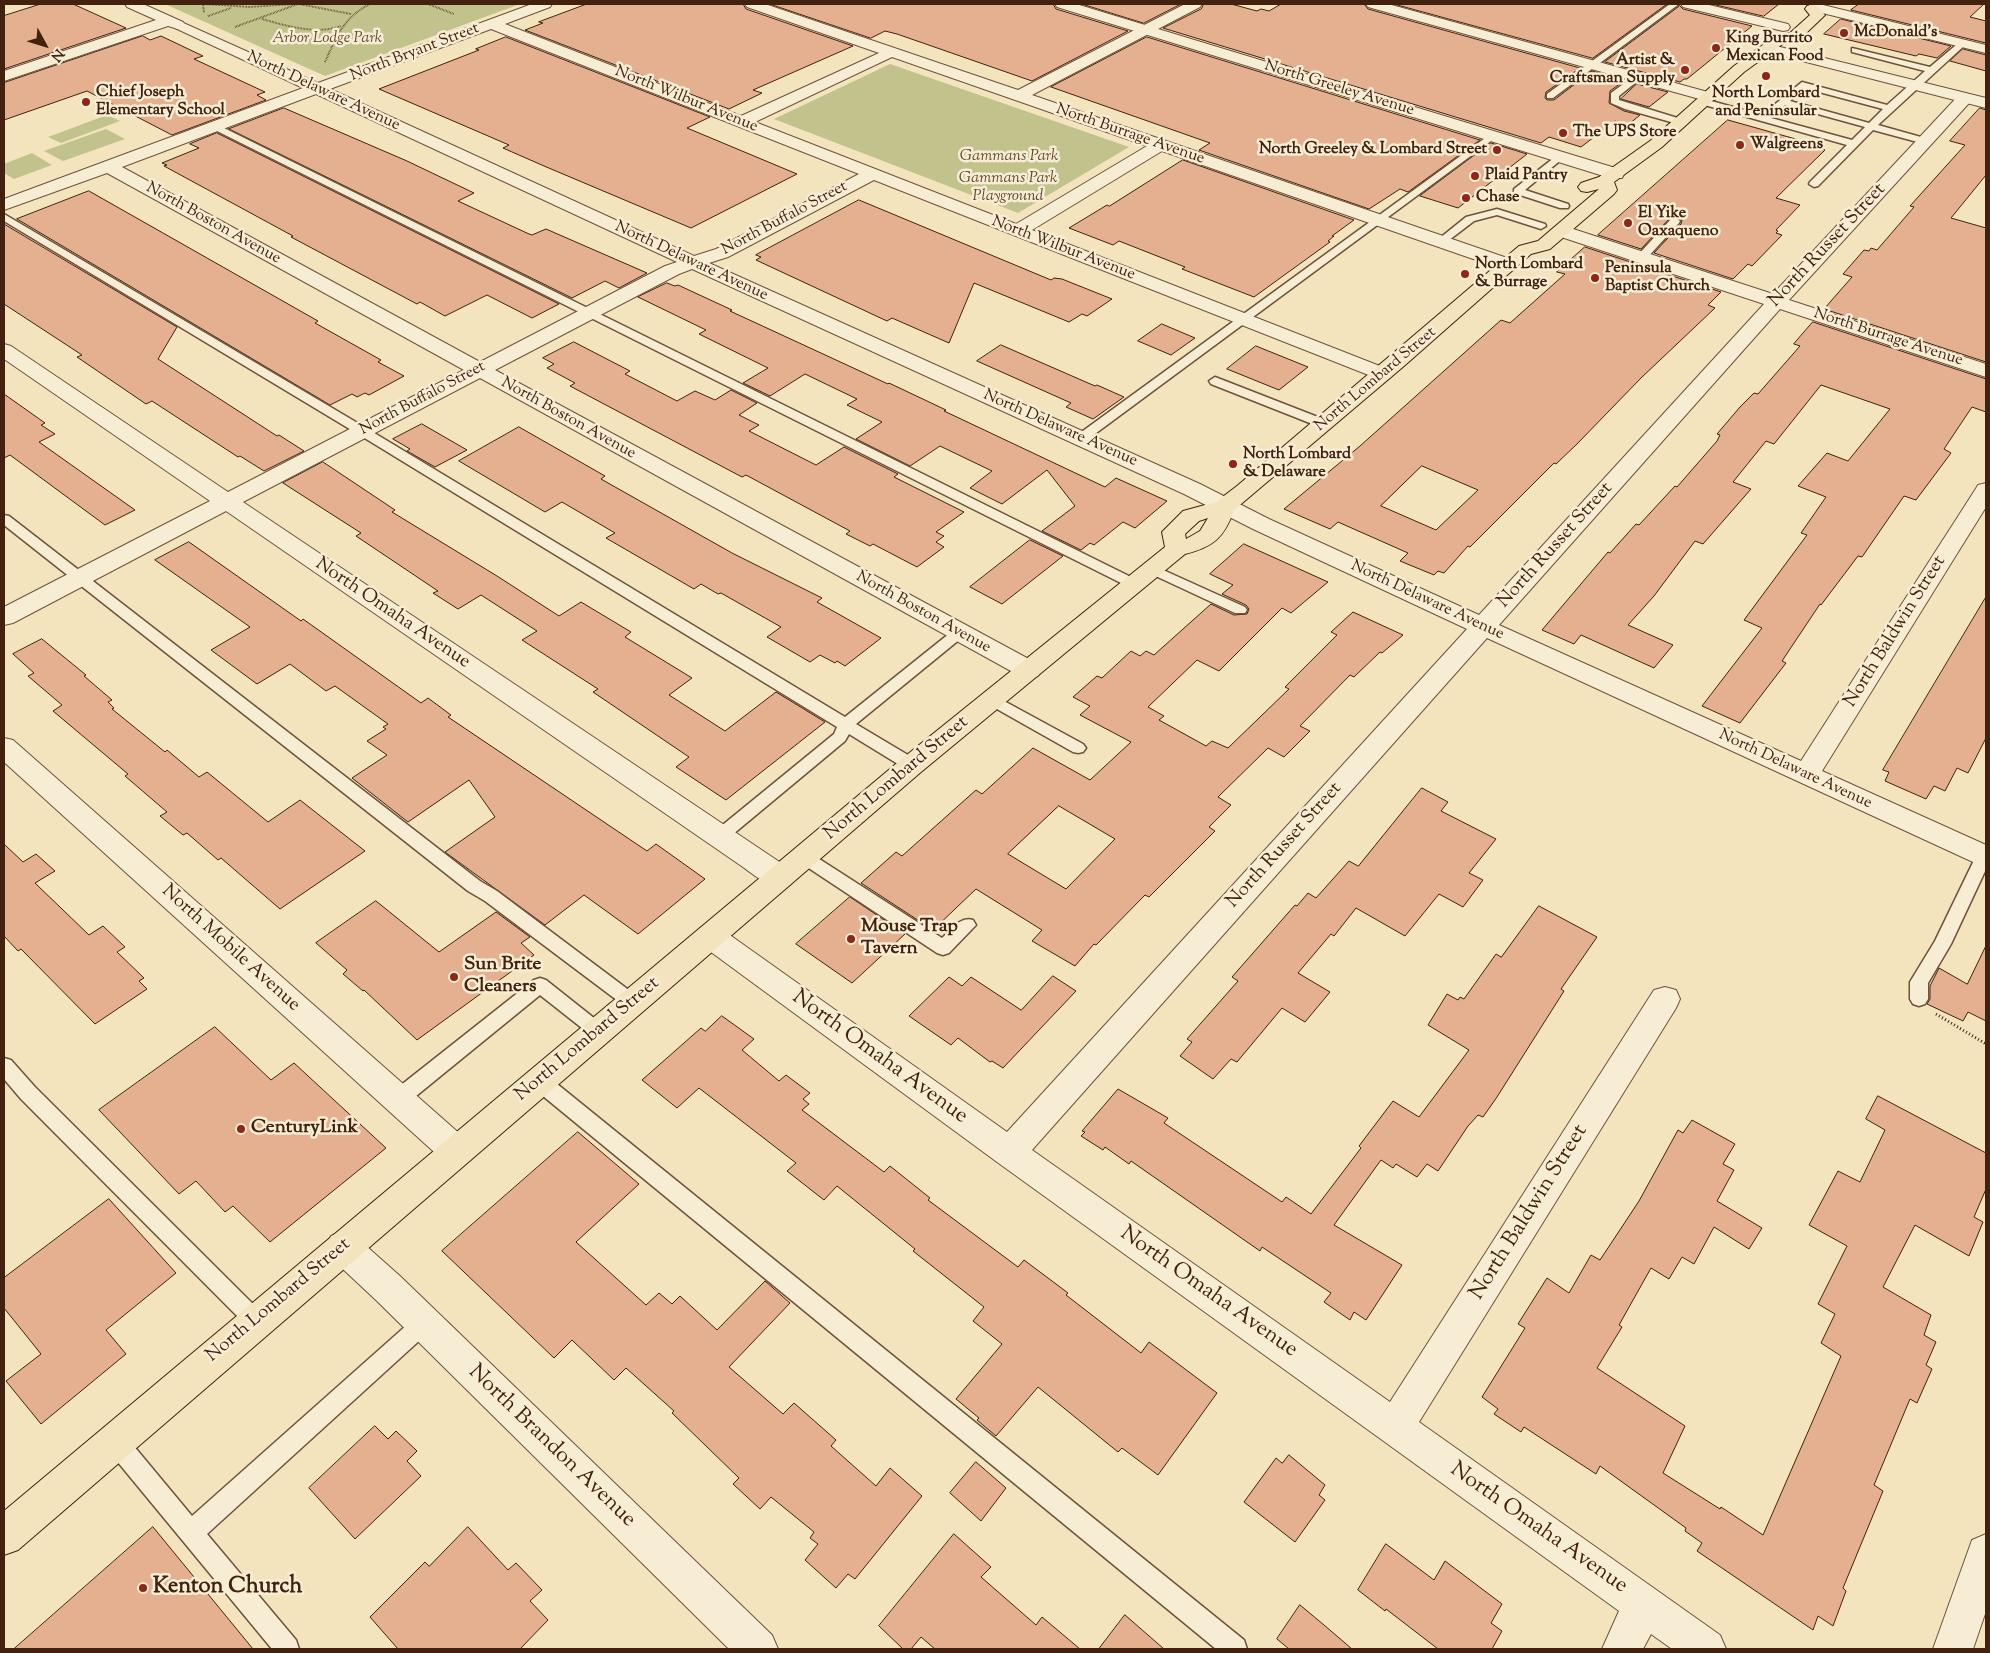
<!DOCTYPE html>
<html>
<head>
<meta charset="utf-8">
<style>
	body { margin:0 }
	#map { position:relative; width:1990px; height:1653px; overflow:hidden; background:#f3e4be; font-family:"Sorts Mill Goudy",serif }
	canvas { display:block }
	.frame { position:absolute; inset:0; border:5px solid #42210e; pointer-events:none }
	.north { position:absolute; left:20px; top:20px; width:50px; height:50px; -webkit-text-stroke:4px #f7edd5; paint-order:stroke; rotate:129deg; font-size:14px; font-weight:700; line-height:20px; text-align:center; color:#42210e }
	.north::after { content:''; display:block; margin:auto; width:18px; height:22px; background:#42210e; clip-path:polygon(50% 0,100% 100%,50% 72%,0 100%) }
</style>
</head>
<body>
<div id="map">
<canvas width="1990" height="1653"></canvas>
<div class="frame"></div>
<div class="north">N</div>
</div>
<script>
const context = document.querySelector('canvas').getContext('2d');
context.lineJoin = 'round';
function fill(path, color) { context.fillStyle = color; context.fill(path, 'evenodd'); }
function stroke(path, color, width, dash) { context.strokeStyle = color; context.lineWidth = width; context.lineCap = dash ? 'butt' : 'round'; context.setLineDash(dash || []); context.stroke(path); }
function label(font, color, halo, rows, align = 'center') {
  context.font = font + ' "Sorts Mill Goudy",serif'; context.lineWidth = 5; context.setLineDash([]); context.textBaseline = 'middle'; context.strokeStyle = halo; context.fillStyle = color; for (const [text, x, y, turn = 0] of rows) {
    context.save(); context.translate(x, y); context.rotate((+turn || 0) * Math.PI / 180); context.textAlign = isNaN(turn) ? turn : align; if (halo) context.strokeText(text, 0, 0); context.fillText(text, 0, 0); context.restore();
  }
}
fill(new Path2D(`
	M165,4H520L325,76Z
	M890,64L1129,147L1018,213L774,119Z
	M107,115L120,121L61,143L48,137Z
	M106,129L125,139L63,161L44,151Z
	M32,153L52,165L14,179L4,173V164Z`), '#c2c28c');
const building = new Path2D(`
	M41,4H73L126,28L4,69V16Z
	M587,4H743L746,9L853,46L753,90L762,93L729,109L525,30L543,23L539,22Z
	M770,4H1053L1056,9L1128,31L1032,81L897,34L885,31L871,38Z
	M1082,4H1181L1144,23Z
	M1204,4H1231L1257,11L1261,9L1269,11L1281,4H1364L1368,9L1580,68L1546,92L1545,98L1547,100H1554L1592,71L1625,80L1610,91L1609,103L1624,111L1640,115L1628,125L1615,121L1581,147L1549,137L1541,143L1163,28L1201,9Z
	M1394,4H1667L1593,58Z
	M1712,4H1779L1764,16Z
	M1859,4H1984L1970,17L1986,21V43L1851,10Z
	M1680,6L1683,9L1752,26L1687,79H1684L1680,82L1605,62Z
	M1841,19L1951,46L1937,58L1919,54L1916,56L1824,34Z
	M143,36L150,40L161,36L203,56L194,59L265,92L257,95L266,100L172,135L87,91L4,120V83Z
	M506,37L710,117L687,128L797,174L691,228L544,166L503,148L509,145L379,89L479,50L476,49Z
	M1147,37L1480,140L1408,192L1400,189L1369,209L1199,150L1210,143L1051,87Z
	M1963,49L1986,55V71L1950,61Z
	M1637,84L1668,92L1649,107L1621,99Z
	M284,108L407,161L474,193L458,201L529,234L532,235L546,229L647,273L619,288L605,281L572,298L229,129Z
	M1980,108L1986,110V175L1951,218L1986,228V362L1824,309L1852,277L1843,274L1864,250L1869,251L1871,248L1877,250L1914,207L1910,206L1965,145L1950,141Z
	M1728,120L1817,145L1815,147L1825,150L1776,198L1800,205L1776,230L1778,231L1776,233L1782,235L1752,266L1748,264L1733,279L1654,253L1681,224L1682,220L1676,216L1670,218L1641,249L1598,235Z
	M217,133L559,304L532,318L487,295L445,316L420,302L417,304L291,237L293,236L164,166L167,165L162,163L199,148L190,144Z
	M1491,143L1527,154L1458,208L1420,196Z
	M1183,160L1354,220L1332,236H1334L1328,241L1330,242L1254,297L1182,269L1185,267L1119,241L1113,245L1069,228L1107,205L1109,206Z
	M89,191L318,321L315,323L381,360L378,362L404,376L369,395L365,393L357,397L352,394L330,405L17,219Z
	M859,200L1051,280L1054,278L1062,279L1112,299L1087,316L1082,314L1069,322L974,283L949,343L892,318L887,321L756,260L761,257L756,255Z
	M4,224L177,327L158,359L277,436L279,435L304,451L264,471L240,456L238,457L152,401L146,404L77,357L82,355L4,304Z
	M1585,247L1721,292L1708,305L1715,308L1641,378L1577,444L1556,464L1554,463L1470,547L1468,546L1444,573L1438,571L1434,575L1400,561L1408,553L1338,522L1330,529L1284,509L1360,446L1501,320L1510,323L1565,274L1557,272ZM1422,466L1478,490L1436,530L1381,506Z
	M667,283L675,286L678,285L732,310L730,311L888,384L889,383L946,410L944,411L1105,487L1116,478L1167,501L1135,528L1123,522L1094,545L1090,543L1081,550L1042,531L1075,506L1047,470L1002,504L970,488L992,471L940,446L910,466L856,439L882,422L847,405L857,399L805,374L770,396L743,383L768,368L699,334L706,330L638,297Z
	M1813,322L1986,379V412L1972,407L1944,449L1951,453L1916,500L1904,496L1862,557L1858,556L1821,605L1820,604L1782,661L1786,663L1740,723L1702,706L1762,628L1744,620L1807,535L1801,533L1826,497L1798,486L1827,453L1848,461L1890,409L1821,385L1774,444L1766,441L1733,482L1751,489L1703,544L1695,541L1654,596L1628,625L1673,645L1654,668L1581,635L1574,644L1542,630L1608,552L1610,553L1636,524L1639,525L1675,486L1677,487L1717,441L1720,435L1717,434L1740,407L1754,393L1758,394L1800,346L1794,344Z
	M1162,324L1195,338L1171,355L1138,341Z
	M574,342L630,371L625,374L677,401L695,391L715,400L731,390L757,403L739,415L759,425L749,431L816,465L844,447L898,474L894,477L964,512L936,532L944,536L936,542L944,547L917,567L873,544L870,546L846,534L850,531L746,475L742,477L570,386L575,383L547,368L554,364L543,358Z
	M1001,345L1095,386L1097,385L1124,397L1093,419L1066,407L1071,403L977,361Z
	M1256,346L1308,367L1279,390L1227,369Z
	M4,394L45,423L41,425L55,434L39,442L135,510L105,525L10,455L4,458Z
	M422,424L467,450L435,467L407,451L410,449L393,439Z
	M519,427L605,476L601,479L732,553L822,598L817,602L881,638L845,666L837,661L835,663L820,655L810,662L767,637L781,627L721,593L718,594L701,584L694,589L606,538L615,533L562,502L545,512L459,461Z
	M323,462L395,510L392,512L497,576L559,616L581,602L631,632L625,637L692,678L669,695L725,731L776,692L825,722L726,800L676,767L689,757L593,692L598,689L522,640L537,631L481,595L458,609L433,593L438,591L356,536L361,533L283,483Z
	M1030,540L1063,556L1002,604L970,587Z
	M189,542L301,621L303,619L421,703L428,698L451,715L448,717L647,851L656,844L705,879L638,934L584,895L545,925L445,852L495,817L469,780L408,822L352,778L387,755L367,741L386,729L383,727L388,724L335,686L326,691L290,664L257,684L211,650L250,627L155,560Z
	M1244,544L1328,582L1291,613L1282,608L1219,671L1197,660L1148,707L1164,716L1159,720L1206,746L1212,741L1228,748L1289,689L1285,687L1337,635L1331,632L1353,612L1403,635L1382,653L1380,652L1354,677L1350,675L1300,726L1310,731L1284,757L1268,748L1218,797L1231,805L1209,827L1215,831L1149,897L1145,895L1096,945L1094,944L1075,966L1032,941L1042,930L976,889L933,930L861,883L896,852L902,856L976,790L982,794L1033,748L1090,780L1131,742L1080,715L1090,706L1073,697L1097,676L1102,678L1131,651L1140,656L1146,651L1154,655L1211,604L1234,615L1247,614L1249,609L1246,605L1222,594L1233,585L1210,574ZM1059,806L1115,839L1066,889L1008,854Z
	M1986,597V738L1968,773L1957,768L1945,791L1934,786L1926,799L1885,781L1889,772L1883,770Z
	M42,639L86,675L84,676L112,700L108,702L114,708L112,709L165,752L167,750L199,777L207,772L268,822L300,800L365,851L280,909L221,858L218,860L187,833L183,835L160,816L167,812L125,776L128,774L53,711L62,705L28,676L34,673L13,654Z
	M1422,788L1448,802L1441,811L1496,839L1469,873L1483,880L1463,907L1439,894L1405,936L1356,908L1334,936L1331,934L1298,973L1330,992L1305,1022L1282,1008L1237,1062L1231,1059L1213,1079L1180,1056L1192,1042L1187,1039L1238,981L1232,977L1295,905L1297,906L1308,893L1316,898L1349,861L1358,866Z
	M4,844L23,862L36,854L55,871L35,883L89,935L103,926L125,947L117,952L144,978L139,981L147,989L95,1024L21,949L18,951L4,936Z
	M850,897L905,934L852,983L796,944Z
	M376,901L439,952L496,912L530,937L521,943L534,955L417,1040L364,990L363,991L343,974L347,970L316,943Z
	M1539,906L1597,937L1561,989L1564,991L1497,1097L1483,1117L1478,1115L1468,1126L1438,1171L1427,1164L1417,1177L1396,1164L1393,1168L1381,1160L1334,1225L1402,1265L1366,1320L1354,1312L1350,1320L1324,1302L1331,1293L1262,1247L1260,1251L1131,1161L1129,1164L1105,1147L1103,1150L1081,1136L1085,1132L1082,1131L1118,1089L1168,1118L1164,1123L1282,1202L1286,1197L1311,1214L1361,1148L1359,1146L1393,1101L1419,1117L1469,1050L1428,1025L1447,994L1458,1000L1460,997L1464,999L1496,954L1501,957Z
	M1986,946V1021L1968,1012L1963,1021L1927,1004L1930,999V986L1939,968L1967,984Z
	M1053,976L1076,991L1003,1068L992,1061L990,1062L958,1038L951,1045L909,1016L949,977L962,986L971,977L1021,1010Z
	M722,1016L754,1039L742,1050L779,1081L786,1075L810,1093L803,1099L809,1104L802,1110L884,1172L890,1166L930,1198L928,1200L1018,1267L1024,1260L1068,1293L1066,1295L1141,1353L1149,1342L1217,1393L1158,1475L1122,1448L1118,1452L1038,1387L996,1436L977,1420L979,1418L956,1399L1002,1344L973,1321L984,1307L913,1251L915,1249L837,1186L824,1200L787,1171L796,1163L699,1088L677,1108L642,1080L701,1028L705,1031Z
	M215,1027L271,1080L294,1063L386,1148L270,1242L233,1206L225,1212L196,1181L179,1194L99,1110Z
	M1878,1096L1986,1153V1189L1974,1217L1983,1222L1969,1256L1915,1225L1883,1287L1931,1315L1924,1335L1936,1342L1926,1365L1932,1369L1917,1403L1910,1399L1874,1485L1883,1491L1843,1588L1846,1591L1833,1626L1818,1616L1813,1630L1697,1551L1702,1543L1685,1531L1686,1528L1600,1466L1596,1474L1524,1427L1521,1432L1494,1414L1498,1409L1482,1397L1525,1328L1518,1324L1547,1278L1569,1293L1591,1255L1600,1260L1639,1201L1678,1130L1683,1133L1692,1120L1735,1144L1723,1164L1734,1170L1717,1201L1762,1228L1749,1249L1714,1227L1694,1264L1682,1257L1669,1279L1651,1268L1619,1325L1622,1327L1597,1368L1685,1426L1663,1473L1720,1509L1721,1507L1763,1535L1841,1356L1821,1343L1835,1314L1818,1304L1847,1246L1809,1225L1838,1171L1860,1182L1885,1130L1866,1119Z
	M578,1132L639,1184L576,1242L646,1305L659,1293L672,1304L680,1296L717,1330L765,1281L790,1303L729,1367L783,1414L794,1403L836,1440L831,1446L876,1486L890,1468L922,1496L855,1579L848,1574L836,1588L805,1560L818,1544L810,1538L814,1532L771,1497L760,1509L733,1484L739,1478L672,1413L674,1411L626,1368L614,1380L572,1340L554,1358L442,1251Z
	M109,1199L176,1273L106,1330L126,1354L41,1424L6,1381L41,1354L4,1308V1278Z
	M375,1426L388,1439L396,1431L417,1451L407,1461L421,1476L355,1539L309,1488Z
	M1289,1455L1325,1485L1319,1495L1325,1500L1295,1542L1244,1502L1276,1458L1282,1463Z
	M976,1462L1006,1488L981,1521L950,1493Z
	M153,1527L253,1649H14Z
	M468,1527L508,1570L516,1563L542,1590L530,1601L548,1620L520,1649H398L370,1617L425,1562L429,1566Z
	M954,1534L991,1567L981,1577L1036,1625L1042,1617L1080,1649H935L921,1637L911,1649H903L879,1626Z
	M1386,1544L1434,1580L1445,1561L1502,1604L1491,1623L1502,1631L1492,1649H1438L1386,1609L1385,1611L1358,1590Z
	M1300,1605L1324,1625L1352,1649H1289L1277,1639Z
	M1125,1615L1164,1649H1099Z`);
fill(building, '#e4b090');
stroke(building, '#42210e', 1);
const service = new Path2D(`
	M1670,4H1679L1553,98H1547V94Z
	M1962,40L1965,41V45L1878,125L1928,139V143L1925,144L1873,130L1818,186L1814,187L1809,184L1810,182L1847,145L1701,104L1699,102L1704,99L1762,115L1802,82L1887,105L1925,71L1852,52V48L1930,67ZM1804,88L1883,109L1869,123L1790,101ZM1785,105L1865,127L1852,140L1771,118Z
	M1637,74L1642,77L1640,79L1619,96V100L1684,120V124H1678L1625,109L1611,103V93Z
	M214,123L1139,581L1141,584L1139,587H1129L211,128L209,126Z
	M1492,133L1497,136L1495,138L1084,442H1076L1074,439L1076,436Z
	M1559,154L1564,157L1562,159L1525,190L1568,204L1569,206L1568,208H1560L1514,193V189Z
	M1497,209L1545,224L1546,226L1541,229L1497,215L1474,221L1444,244L1440,245L1435,242L1466,217Z
	M4,214L366,428L845,717L955,629H965L967,632L965,635L856,724L918,761L920,765L918,769L912,771L906,769L849,734L845,741L726,840L720,842L714,840L712,836L714,832L834,734L837,727L358,434L4,221Z
	M1675,218L1680,221L1679,223L1646,259H1638L1637,257L1638,255L1671,219Z
	M1215,377L1328,421L1330,424L1328,427H1320L1211,384L1209,381Z
	M4,515L9,516L480,881L497,891L638,997L641,1002L638,1007L632,1009L626,1007L485,901L468,891L4,525Z
	M1152,565L1245,607L1247,610L1245,613H1235L1147,572L1145,569L1147,566Z
	M993,695L1083,744L1086,748L1083,752L1078,753L1073,752L988,704L985,700L988,696Z
	M1984,850H1986V869L1951,944L1928,983V999L1925,1004L1919,1006L1913,1004L1910,999V982L1935,941L1978,852Z
	M804,851L810,853L942,938C951,930 960,916 973,920L976,925L949,953L943,955L937,953L798,861L796,857L798,853Z
	M540,978L546,980L604,1026L607,1031L604,1036L598,1039L592,1036L540,995L405,1105L398,1107L391,1105L389,1099L391,1093L534,980Z
	M4,1058L11,1060L35,1087L263,1314L266,1321L263,1328L256,1331L249,1328L21,1099L4,1079Z
	M539,1073L546,1075L1244,1640L1247,1649H1216L532,1087L530,1081L532,1075Z
	M424,1313L431,1316L434,1323L431,1330L207,1534L296,1640L299,1649H272L107,1449L104,1441L107,1433L115,1430L123,1433L192,1516L417,1316Z`);
const pedestrian = new Path2D(`
	M179,21L275,64L277,67L270,71L265,70L175,28L173,25L175,22Z`);
const minor = new Path2D(`
	M125,4H143L183,22L185,25L183,28L178,29L168,26L4,81V71L156,20L127,7Z
	M532,4H552L550,7L505,24L741,116L879,53L747,7L745,4H765L1018,90L1185,4H1202L1200,7L1032,95L1516,261L1518,265L1516,269L1509,271L1502,269L1162,151L1032,230L1390,370L1393,374L1390,378L1383,380L1376,378L874,180L728,257L709,263L1200,484L1269,519L1479,615L1764,304L1555,235L1552,231L1555,227L1561,226L1567,227L1773,294L1959,95H1971L1973,98L1971,101L1789,300L1986,364V377L1780,309L1499,625L1801,761L1975,490L1978,485L1986,483V507L1822,771L1986,845V868L1487,638L1032,1150L1390,1402L1654,990L1665,987L1676,990L1680,999L1676,1008L1419,1422L1720,1635L1726,1649H1672L1651,1634L1643,1649H1602L1619,1611L997,1162L700,944L695,936L700,928L710,924L720,928L1007,1132L1467,629L1253,529L1184,494L692,269L679,274L495,370L1038,664L1041,670L1038,676L1029,678L1020,676L480,378L243,502L790,869L794,877L790,885C771,891 756,876 740,865L226,511L13,623L4,625V607L210,501L4,359V344L11,346L228,492L464,370L107,173L4,210V199L303,88L265,70L262,67L265,64H275L318,83ZM491,29L859,174L716,249L694,256L330,89ZM892,57L1147,146L1016,224L755,122ZM316,94L677,262L665,266L480,362L122,167Z
	M1366,4H1388L1715,94L1717,97L1715,100H1703L1368,7Z
	M1681,4H1705L1788,24L1790,27L1788,30L1783,31L1683,7Z
	M1810,4H1819L1986,45V53L1810,10L1808,7Z
	M4,738L13,740L468,1141L472,1151L468,1161L456,1165L444,1161L4,762Z
	M343,1231L355,1236L401,1277L772,1635L778,1649H729L377,1301L331,1258L326,1247L331,1236Z
	M1986,1534V1611L1973,1649H1933L1972,1540Z`);
const tertiary = new Path2D(`
	M1055,4H1076L1622,170L1624,174L1622,178H1610L1057,7Z
	M1768,44L1986,98V108L1763,51L1761,48L1763,45Z`);
const primary = new Path2D(`
	M1812,5L1817,6L1825,15L1799,40L1784,43L1744,72L1662,147L1614,182L1617,190L1614,194L1550,249L1531,254L1404,366L1234,510C1224,538 1213,547 1185,554L921,772L18,1550L4,1555V1511L903,758L1165,547L1162,532L1183,511L1216,502L1237,486L1519,246L1538,241L1599,189L1587,192L1581,191L1578,187L1581,183L1599,177L1650,141L1734,66L1775,36L1790,33L1810,15L1805,9L1807,6ZM1208,518L1200,531L1186,539L1185,534L1199,521Z`);
stroke(service, '#6e523a', 3);
stroke(pedestrian, '#6e523a', 2);
stroke(minor, '#6e523a', 2);
stroke(tertiary, '#6e523a', 2);
stroke(primary, '#42210e', 2);
stroke(new Path2D(`
	M203,4L204,13
	M206,4L250,7L293,4
	M299,4L351,14
	M428,4L454,14
	M208,16L231,8
	M262,19C287,26 316,35 341,26
	M235,27L298,4
	M325,62C337,36 343,18 370,4`), '#42210e', 2, [0.5, 1]);
stroke(new Path2D(`
	M1936,1014L1986,1044`), '#42210e', 3, [1, 2.5]);
fill(service, '#f7edd5');
fill(pedestrian, '#f7edd5');
fill(minor, '#f7edd5');
fill(tertiary, '#f7edd5');
fill(primary, '#f3e4be');
for (const [x, y, r, color] of [
	[1844,33,5,"#8f2418"],
	[1716,48,5,"#8f2418"],
	[1685,70,5,"#8f2418"],
	[1766,76,5,"#8f2418"],
	[86,102,5,"#8f2418"],
	[1563,133,5,"#8f2418"],
	[1740,145,5,"#8f2418"],
	[1497,150,5,"#8f2418"],
	[1475,176,5,"#8f2418"],
	[1466,198,5,"#8f2418"],
	[1628,223,5,"#8f2418"],
	[1465,274,5,"#8f2418"],
	[1595,278,5,"#8f2418"],
	[1233,464,5,"#8f2418"],
	[851,939,5,"#8f2418"],
	[454,977,5,"#8f2418"],
	[241,1129,5,"#8f2418"],
	[143,1588,5,"#8f2418"]
]) { const dot = new Path2D(); dot.arc(x, y, r, 0, 2 * Math.PI); context.fillStyle = color; context.fill(dot); stroke(dot, '#f7edd5', 2); }
label('bold 16px', '#42210e', '#f7edd5', [
	["McDonald's",1854,33],
	["King Burrito",1726,39],
	["Mexican Food",1726,57],
	["Artist &",1675,61,"right"],
	["Craftsman Supply",1675,79,"right"],
	["Chief Joseph",96,93],
	["Elementary School",96,111],
	["North Lombard",1766,94,"center"],
	["and Peninsular",1766,112,"center"],
	["The UPS Store",1573,133],
	["Walgreens",1750,145],
	["North Greeley & Lombard Street",1487,150,"right"],
	["Plaid Pantry",1485,176],
	["Chase",1476,198],
	["El Yike",1638,214],
	["Oaxaqueno",1638,232],
	["North Lombard",1475,265],
	["& Burrage",1475,283],
	["Peninsula",1605,269],
	["Baptist Church",1605,287],
	["North Lombard",1243,455],
	["& Delaware",1243,473]
], 'left');
label('italic 16px', '#62492e', '#f7edd5', [
	["Arbor Lodge Park",327,39],
	["Gammans Park",1009,157],
	["Gammans Park",1008,179],
	["Playground",1008,197]
]);
label('16px', '#42210e', '#f7edd5', [
	["North Bryant Street",415,53,-21],
	["North Greeley Avenue",1339,89,17],
	["North Delaware Avenue",323,92,25],
	["North Wilbur Avenue",686,100,22],
	["North Burrage Avenue",1130,135,19],
	["North Buffalo Street",785,219,-28],
	["North Boston Avenue",213,224,29],
	["North Wilbur Avenue",1063,249,21],
	["North Delaware Avenue",691,262,25],
	["North Burrage Avenue",1888,338,18],
	["North Lombard Street",1376,380,-40],
	["North Buffalo Street",423,399,-28],
	["North Boston Avenue",568,419,29],
	["North Delaware Avenue",1060,429,24],
	["North Delaware Avenue",1427,601,25],
	["North Boston Avenue",923,613,29],
	["North Delaware Avenue",1795,770,25]
]);
label('19px', '#42210e', '#f7edd5', [
	["North Russet Street",1828,246,-47],
	["North Russet Street",1556,546,-48],
	["North Omaha Avenue",392,614,34],
	["North Baldwin Street",1896,632,-58],
	["North Lombard Street",897,779,-40],
	["North Russet Street",1285,846,-48],
	["North Mobile Avenue",230,949,42],
	["North Lombard Street",588,1040,-40],
	["North Lombard Street",279,1301,-40]
]);
label('bold 19px', '#42210e', '#f7edd5', [
	["Mouse Trap",861,928],
	["Tavern",861,950],
	["Sun Brite",464,966],
	["Cleaners",464,988],
	["CenturyLink",251,1129]
], 'left');
label('22px', '#42210e', '#f7edd5', [
	["North Omaha Avenue",879,1058,36],
	["North Baldwin Street",1530,1213,-58],
	["North Omaha Avenue",1208,1293,35],
	["North Brandon Avenue",551,1447,44],
	["North Omaha Avenue",1538,1529,35]
]);
label('bold 22px', '#42210e', '#f7edd5', [
	["Kenton Church",153,1588]
], 'left');
</script>
</body>
</html>
